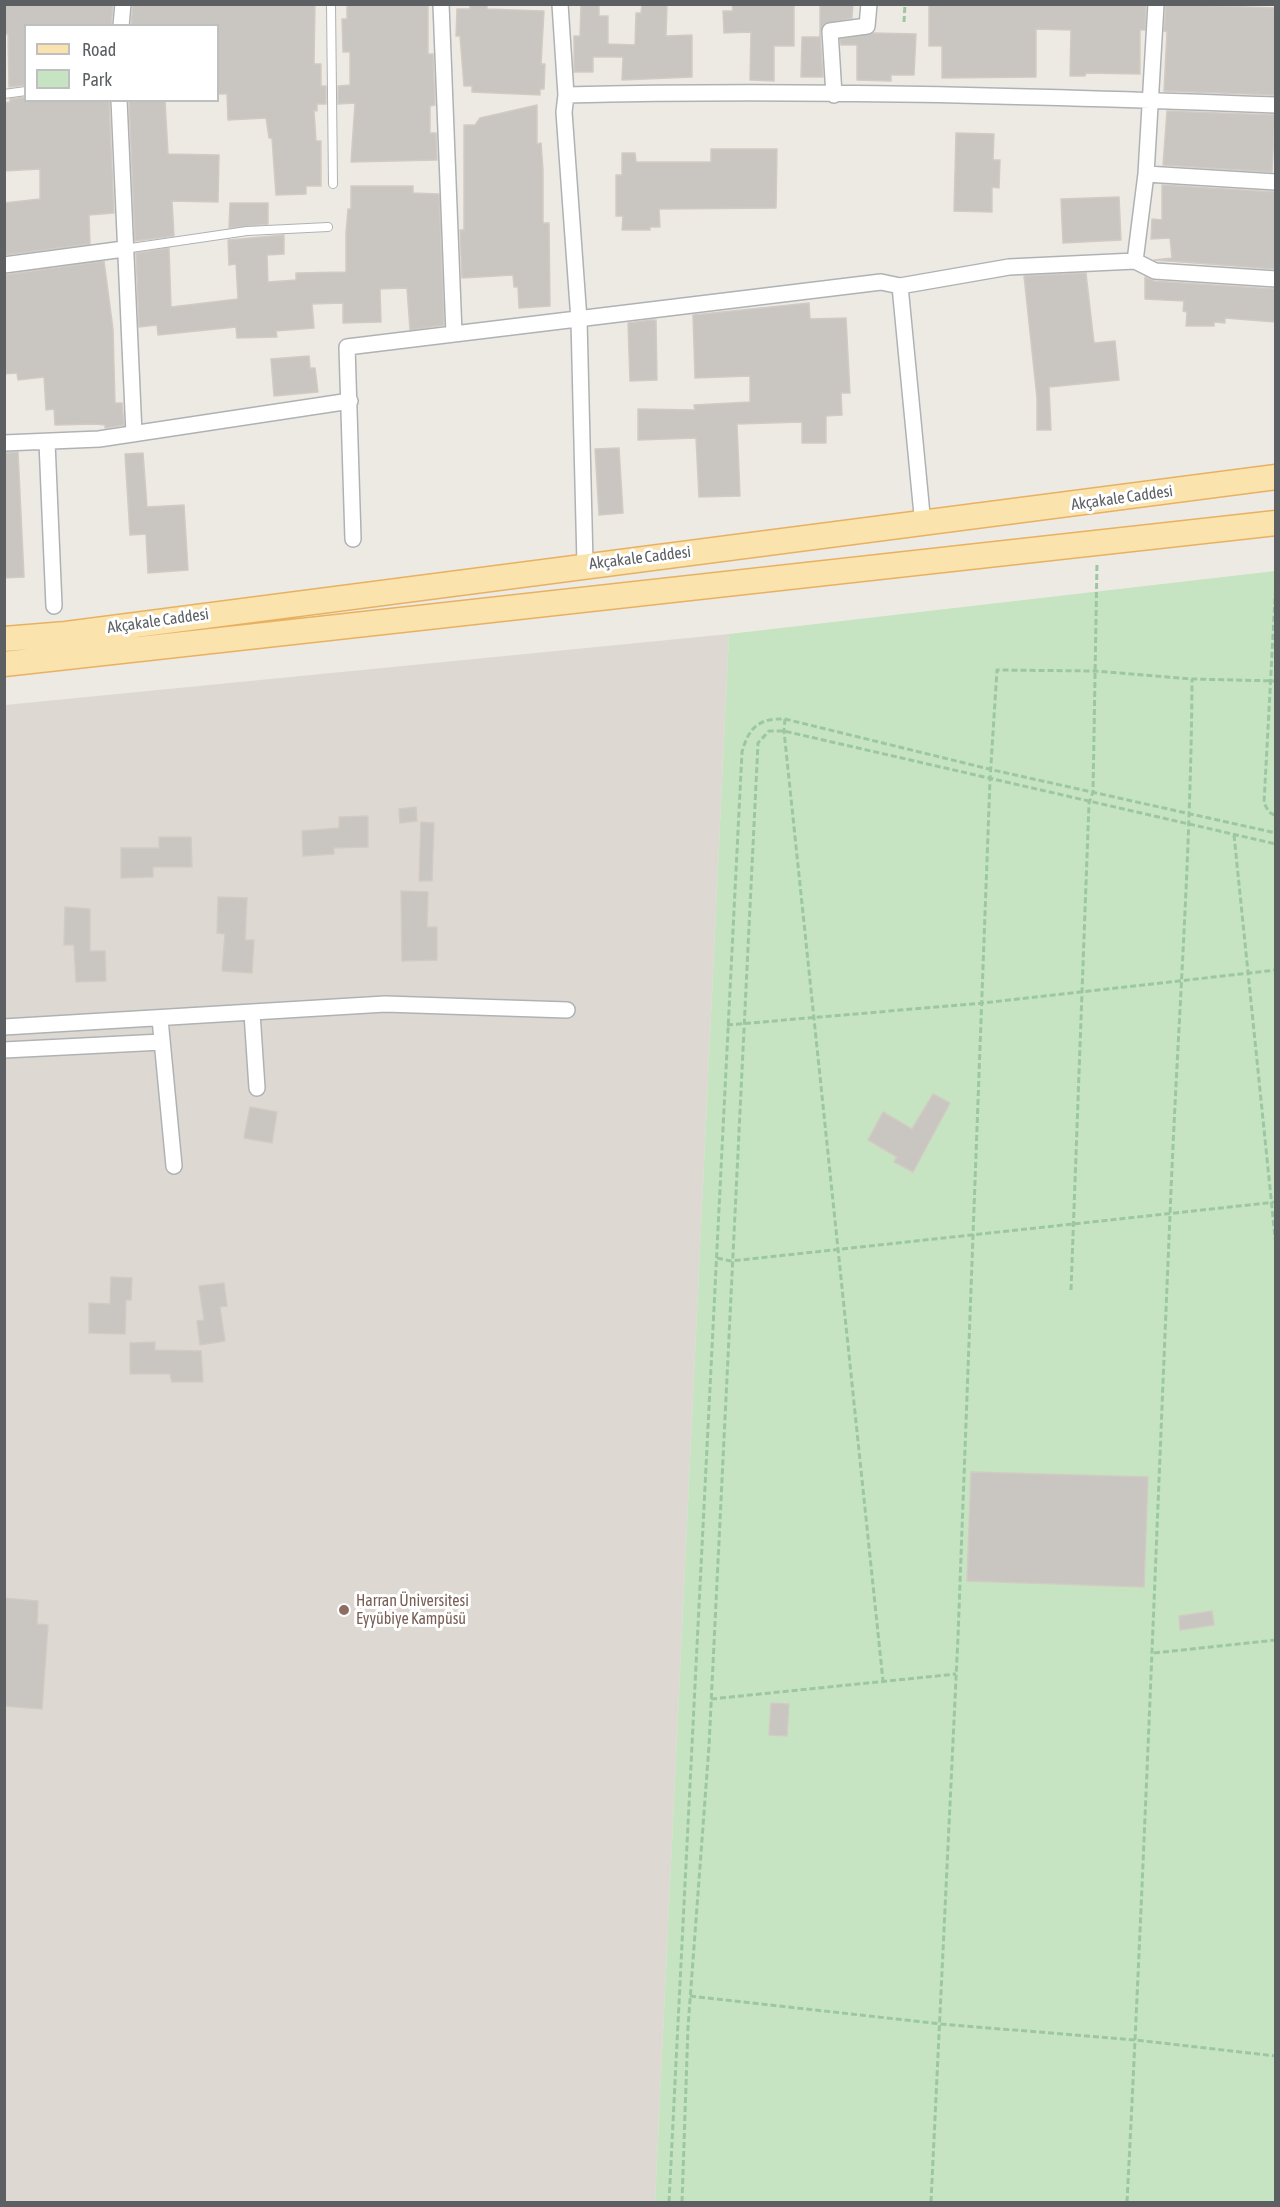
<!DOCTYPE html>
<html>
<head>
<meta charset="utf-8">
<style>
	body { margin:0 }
	#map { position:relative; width:1280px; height:2207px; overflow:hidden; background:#edeae4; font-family:"Asap Condensed",sans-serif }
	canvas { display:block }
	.frame { position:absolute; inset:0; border:6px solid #5c6063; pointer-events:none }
	.legend { position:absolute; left:24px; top:24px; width:195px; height:78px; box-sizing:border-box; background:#fff; border:2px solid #bebfc1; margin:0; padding:8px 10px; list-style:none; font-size:18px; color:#5c6063 }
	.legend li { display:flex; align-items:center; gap:12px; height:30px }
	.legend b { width:30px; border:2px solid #bebfc1 }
</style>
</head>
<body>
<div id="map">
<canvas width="1280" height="2207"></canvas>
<div class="frame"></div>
<ul class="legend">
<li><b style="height:8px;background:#fae3ad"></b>Road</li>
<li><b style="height:16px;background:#c6e4c2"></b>Park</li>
</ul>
</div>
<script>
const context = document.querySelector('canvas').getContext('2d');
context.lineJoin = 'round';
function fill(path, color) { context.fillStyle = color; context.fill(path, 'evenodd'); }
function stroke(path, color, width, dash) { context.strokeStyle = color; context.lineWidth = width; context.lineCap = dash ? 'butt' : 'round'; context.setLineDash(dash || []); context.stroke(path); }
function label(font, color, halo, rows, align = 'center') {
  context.font = font + ' "Asap Condensed",sans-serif'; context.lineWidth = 6; context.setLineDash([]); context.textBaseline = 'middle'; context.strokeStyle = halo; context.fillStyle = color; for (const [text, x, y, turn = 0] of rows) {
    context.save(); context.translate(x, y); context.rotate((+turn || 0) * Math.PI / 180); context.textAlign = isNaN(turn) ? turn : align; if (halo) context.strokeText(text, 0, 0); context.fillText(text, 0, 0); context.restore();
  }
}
fill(new Path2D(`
	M729,634L655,2202H5V705Z`), '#ddd9d2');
fill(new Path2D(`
	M1275,571V2202H655L729,634Z`), '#c6e4c2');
const building = new Path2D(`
	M5,4H113L111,26H26V85L9,87L8,34H4Z
	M133,4H315L314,64H321V86H326V104H317V111L314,110L316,141H321V186H306V194L276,195L272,138H269L266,118L228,120L227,94H218V26H131Z
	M347,4H428V54H433L435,105L430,106V133H436L437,160L351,162L355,103L338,104V86L350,85V52H343L342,19H347Z
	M470,4H487V9L544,11L541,64H545L544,89H540V95L472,92V86H464L460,36H456L457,9H470Z
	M581,4H599V16H608V44L635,45L636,13H641L642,4H667L666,36L692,35V77L622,80L623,57H593V72H574V36H580Z
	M732,4H794V46H774V81L750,80L751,32L724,33L723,11H733Z
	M820,4H853L852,18L824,24L820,32L823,77H801L802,37H820Z
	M929,4H1146L1145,30H1140V74L1086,73L1085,76H1070L1071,30L1036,29V77L942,78V46H929Z
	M1166,4L1275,8V95L1164,91L1167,32L1164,31Z
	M874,33L916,34L914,75H891V81L857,80V45H841L840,39Z
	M26,97V100H109L114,213L89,215L90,244L4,255V203L40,199V169L4,171V103L10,102V99Z
	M129,100H165L168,154L219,155L218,202L172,201L174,236L135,241Z
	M537,105V144L541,143L543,170V223H549L550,306L519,308L518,287H514L513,275L462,278L460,230H464V125H475L480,118Z
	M1167,111L1275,115L1272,172L1163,165Z
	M956,133L994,134L993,160H1000L999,188L992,187V212L954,211Z
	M711,149H777L776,208L659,209L660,227H650V230H622L623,216H616V175H622V153H635L636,162H711Z
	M1162,185L1275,192V269L1154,260L1172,258L1170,238L1151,239L1152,219L1162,220Z
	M351,186H413V193L439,194L444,325L410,330L407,288L380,289L381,322L343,323V303L312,304L314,328L276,331L277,337L237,338L236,327L158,335L157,325L139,327L136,253L169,248L171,307L238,299L236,264L229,265L228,240L284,235V254L267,255L268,282L296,280V273L346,272V233L348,209H351Z
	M1119,197L1121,240L1063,243L1061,199Z
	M230,203H268V224L229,228Z
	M104,261L113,329L115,403H122L124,425L105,428V425L95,424L55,425L54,409L46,410L44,377L18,380L17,373L4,374V275Z
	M1086,273L1094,343L1115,341L1119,380L1049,387L1051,430H1037V398L1024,276Z
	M1145,277L1154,281L1275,289V322L1225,318V323L1214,322V326H1186L1187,312L1183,311L1184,301L1145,299Z
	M809,303L810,319L846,318L850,393H841L842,415L826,416V443H802V422L737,424L740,496L699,497L696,438L638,440V409L695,410L694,405L750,402V376L695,378L693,315Z
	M651,320H656L657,380L630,381L628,323Z
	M309,356L310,368H315L318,392L274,396L271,359Z
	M619,448L623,513L599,515L595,449Z
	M18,452L24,577L4,578V453Z
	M143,453L147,507L184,505L188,570L148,573L146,534L130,535L125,454Z
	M416,807L417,821L400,823L399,809Z
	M368,816V847L334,848V854L303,856L302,831L339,828V817Z
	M421,822L434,823L432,881H419Z
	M159,837H191L192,867H153V877L121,878V848H159Z
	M401,891L428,892L427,927H437V960L402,961Z
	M218,897L247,898L245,940H254L252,973L222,971L225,934L217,933Z
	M65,907L90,909V951H105L106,981L76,982L74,945H64Z
	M933,1094L950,1103L913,1172L894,1162L897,1157L868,1140L883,1112L912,1129Z
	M250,1107L277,1112L272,1143L244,1138Z
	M111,1277L132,1278L131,1300H126L125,1334L89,1333V1303L110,1304Z
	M224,1283L227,1306L220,1307L225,1341L200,1345L197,1321L204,1320L199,1286Z
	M155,1342V1350L201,1351L203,1382H172L170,1374H130V1343Z
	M971,1472L1148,1477L1144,1587L967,1581Z
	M4,1598L38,1601L37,1624L48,1625L42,1709L4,1706Z
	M1212,1611L1214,1625L1180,1630L1179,1616Z
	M771,1703L789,1704L787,1736L769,1735Z`);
fill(building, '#c9c5c0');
stroke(building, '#d2cbc3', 1.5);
const service = new Path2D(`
	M331,4L333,184
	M4,94L26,91
	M124,249L247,231L328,227`);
const minor = new Path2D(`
	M441,4L454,334
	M560,4L566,95L564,112L579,320L585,564
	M121,26L123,4
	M566,95C803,89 1039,96 1276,105
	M834,95L830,31L867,26L869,4
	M119,100L134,434
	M1146,174L1276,182
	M1135,261L1155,271L1276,279
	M4,265L124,249
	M900,286L923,525
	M47,442L54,606
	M4,443L99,439L350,401
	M353,539L347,347L881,282L900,286L1009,267L1135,261L1146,174L1156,4
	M252,1013L257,1088
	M160,1019L174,1166
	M4,1027L385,1004L567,1010
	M4,1050L162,1042`);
const primary = new Path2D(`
	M4,639L66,634C468,578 872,532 1276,477
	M4,664L1276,523`);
stroke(service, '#afb2b5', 10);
stroke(minor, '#afb2b5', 18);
stroke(primary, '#e8b162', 27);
stroke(new Path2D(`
	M904,22L905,4
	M1276,580L1264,803L1269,812L1276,816
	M785,719L784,731L883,1681
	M1234,835L1276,1247
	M727,1025L983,1003L1276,970
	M717,1258L731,1261L1276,1202
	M1071,1290L1089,803L1093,792L1097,562
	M1154,1653L1276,1640
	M711,1699L956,1674
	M690,1996L941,2024L1135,2040L1276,2056
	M669,2202L742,752C749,727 759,718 785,719L993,770L1276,833
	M682,2202L688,2027L709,1746L758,743L769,731H784L1276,844
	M931,2202L958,1637L990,780L997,670L1094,671L1192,679L1276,681
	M1127,2202C1144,1873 1156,1544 1170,1215C1177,1036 1191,858 1192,679`), '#9dc7a3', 3, [6, 3]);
stroke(service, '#fff', 8);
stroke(minor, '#fff', 15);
stroke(primary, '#fae3ad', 24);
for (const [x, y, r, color] of [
	[344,1610,6,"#8d6e63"]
]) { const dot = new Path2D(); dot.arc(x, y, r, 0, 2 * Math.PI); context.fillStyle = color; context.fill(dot); stroke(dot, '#fff', 2); }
label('16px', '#5c6063', '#fff', [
	["Akçakale Caddesi",1122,498,-8],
	["Akçakale Caddesi",640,558,-7],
	["Akçakale Caddesi",158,621,-8]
]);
label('16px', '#785e54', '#fff', [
	["Harran Üniversitesi",356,1601],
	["Eyyübiye Kampüsü",356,1619]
], 'left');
</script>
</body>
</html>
